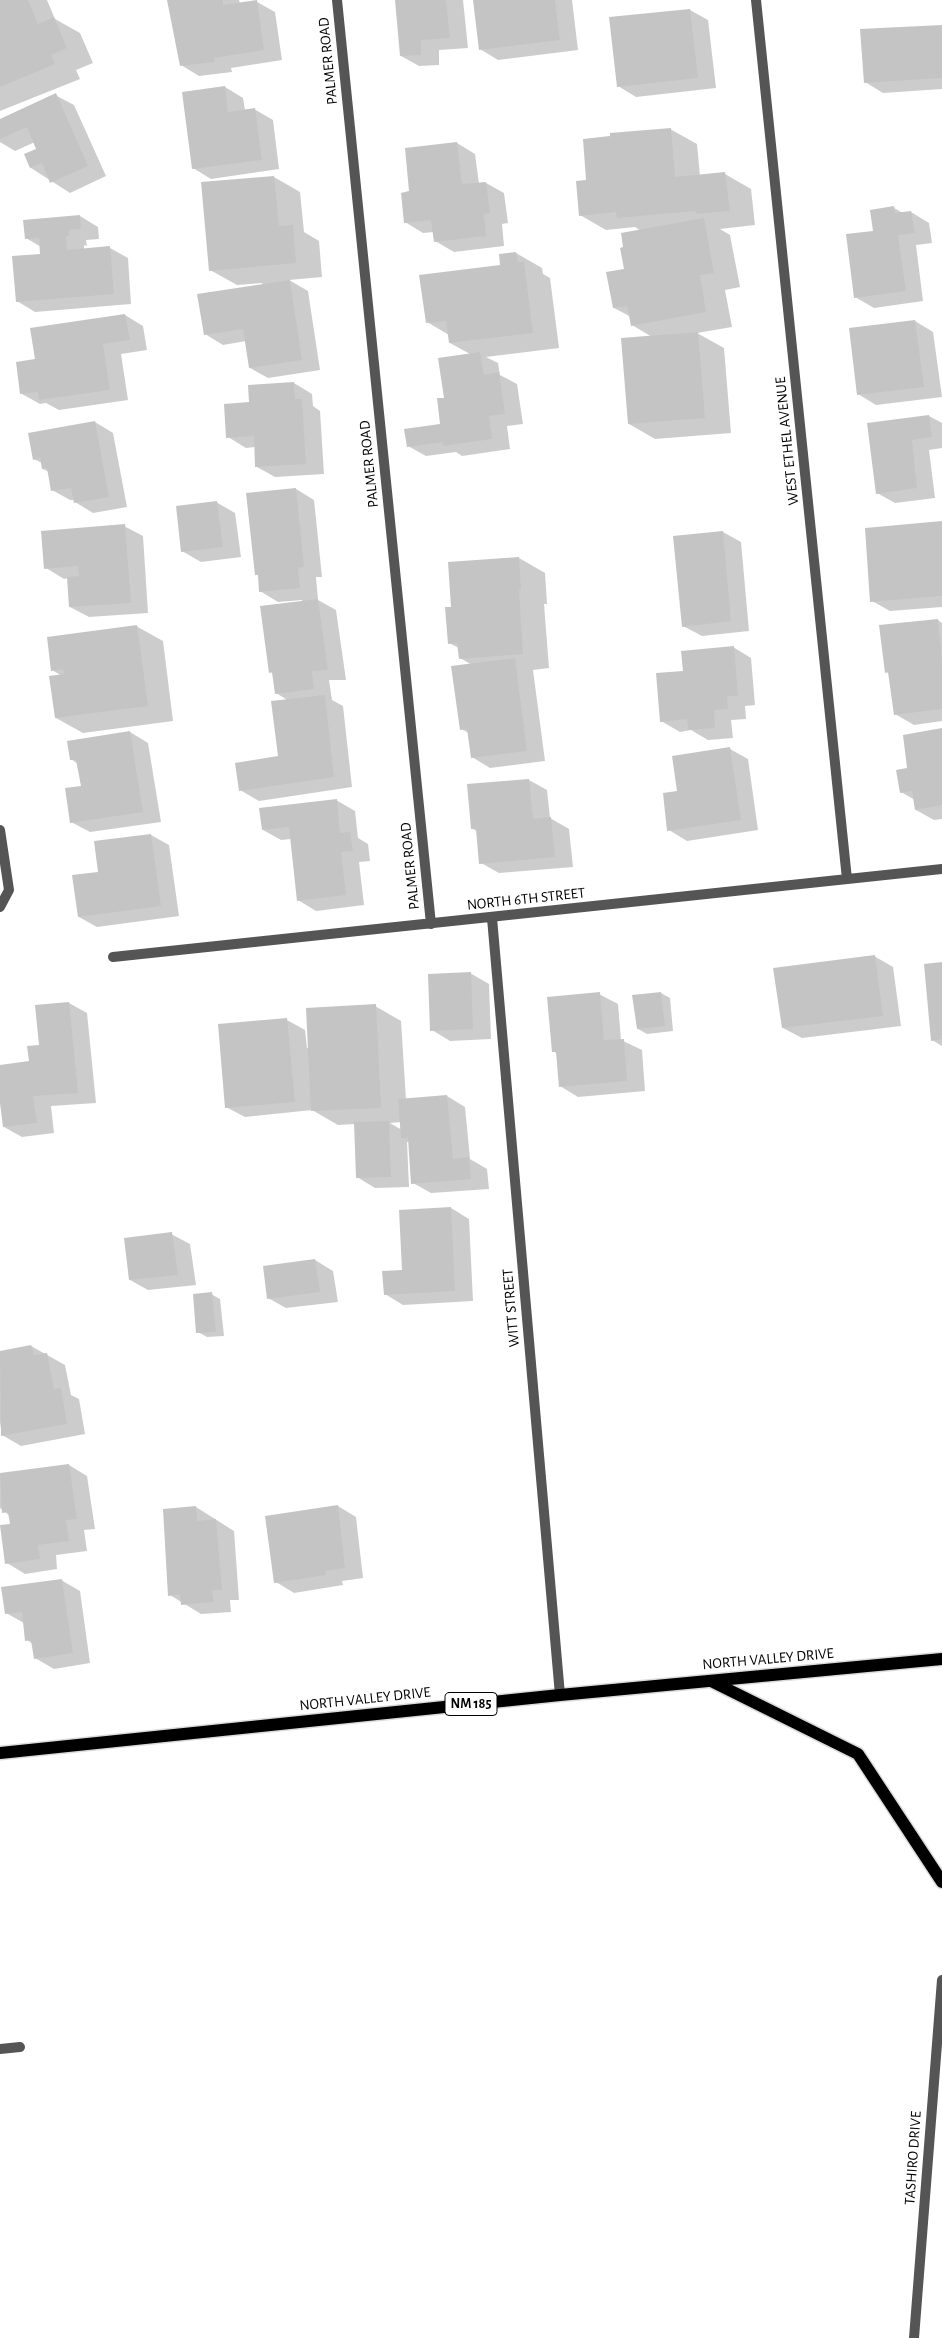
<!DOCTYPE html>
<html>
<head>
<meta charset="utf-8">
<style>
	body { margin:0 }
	canvas { display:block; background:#fff }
</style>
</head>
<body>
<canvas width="942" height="2338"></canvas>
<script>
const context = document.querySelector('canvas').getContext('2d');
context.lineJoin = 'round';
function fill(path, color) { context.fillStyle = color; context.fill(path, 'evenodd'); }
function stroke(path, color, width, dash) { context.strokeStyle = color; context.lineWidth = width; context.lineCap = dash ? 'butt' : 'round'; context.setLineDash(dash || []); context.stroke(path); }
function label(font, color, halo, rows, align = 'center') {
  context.font = font + ' "Alegreya Sans",sans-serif'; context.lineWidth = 4.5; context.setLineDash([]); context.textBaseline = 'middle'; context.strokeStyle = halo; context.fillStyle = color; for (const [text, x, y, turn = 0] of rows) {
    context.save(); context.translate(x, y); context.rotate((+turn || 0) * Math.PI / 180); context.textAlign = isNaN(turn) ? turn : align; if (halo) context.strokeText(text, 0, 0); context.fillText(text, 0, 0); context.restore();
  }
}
fill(new Path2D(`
	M0,0H47L55,19L80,33L93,63L76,70L80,79L0,111Z
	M168,0H239L240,4L257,2L275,12L282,60L231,68L232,72L199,76L181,65Z
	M396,0H463L468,48L439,50V65L419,66L401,56Z
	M474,0H572L578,50L498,60L480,49Z
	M690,10L708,20L716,88L636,97L618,86Z
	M942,26V89L883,93L865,82Z
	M225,87L243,98L245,110L254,109L273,120L279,169L211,179L193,168Z
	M55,95L74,105L106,176L70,193L31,168L26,155L38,149L35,142L15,151L0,142V120Z
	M670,129L697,144L700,176L725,174L751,189L755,225L720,229L730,235L740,287L725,290L732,327L697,333L724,348L731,433L655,439L629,424L652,337L632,325L631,317L614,308L625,270V248L641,231L635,227L606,230L580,215L587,181Z
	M457,143L475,154L479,184L486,183L504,193L508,223L502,224L504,246L454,252L435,241L434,232L423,233L405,222L411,192Z
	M274,177L300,192L304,232L319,241L322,277L289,280L308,291L320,370L268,378L250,368L246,341L223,345L205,334L263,285L262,283L237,285L210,270Z
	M894,208L903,213L911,212L929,223L932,243L916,245L923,301L874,308L855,297L874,232Z
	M80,216L98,227L99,239L86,240L87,246L84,245V250L110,248L128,258L131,304L35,312L17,301L42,255L41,247L26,238Z
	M516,253L542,268L543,274L550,278L559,348L486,357L498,363L500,375L517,384L523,424L507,426L510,449L462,456L456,452L426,456L408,446L441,425L445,399L470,354L450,343L449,335L427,322Z
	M125,315L143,326L147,350L121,354L128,400L59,410L46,403L40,404L22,394L36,360Z
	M915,321L933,332L942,397L876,405L858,394Z
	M294,383L312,394L313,406L320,411L324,474L275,477L257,467L255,447L246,448L228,437L250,403Z
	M929,416L942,423V448L929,450L935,498L895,503L877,493L868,424Z
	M95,422L113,433L127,507L93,513L75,502L74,500H70L52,490L49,472L43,469L42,463L34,459Z
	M296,489L314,500L322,577H316L318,600L336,610L346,680H329L332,700L343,706L352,787L259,801L240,790L279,757L289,701L276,693L274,674L270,672L302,602V600L278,602L260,591L259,576L256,574Z
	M216,502L235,513L241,557L201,562L182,551Z
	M942,522V607L890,611L872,601Z
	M124,526L143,536L148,613L89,617L70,607L68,578L64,579L46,568Z
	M723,532L741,542L749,631L702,636L683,626Z
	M519,558L545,573L547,604H544L549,668L533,670L545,761L490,768L472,757L469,733L461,729L472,665L460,658L459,648L449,643L452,608Z
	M938,620L942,623V721L914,725L895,714L890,674L886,672Z
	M136,626L163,641L173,721L83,733L56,718L62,676L52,670Z
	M733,647L751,658L755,705L745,706L746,719L731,720L733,738L708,740L691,730L680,732L661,721L684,672Z
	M942,729V819L934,820L916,810L915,800L901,792L909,769Z
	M130,732L148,743L161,822L90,832L71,822L82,787L78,764L71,759Z
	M730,749L748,759L758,830L687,841L669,830Z
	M529,780L547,790L550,818L569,829L573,867L499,873L481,863L478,832L472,828Z
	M336,800L355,811L358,838L368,844L370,861L359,862L364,905L316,911L298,900L291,839L281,840L263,830Z
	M151,835L169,845L179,916L97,927L79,917L99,873L95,842Z
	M874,956L893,967L901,1026L802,1038L783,1028Z
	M942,963V1046L932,1040Z
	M470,973L489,984L491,1039L450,1041L432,1030Z
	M661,993L670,998L673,1031L647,1034L638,1029Z
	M599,994L618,1004L621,1040L642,1050L645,1091L578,1097L560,1086L558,1054L553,1051Z
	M69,1003L87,1013L96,1103L51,1106L54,1133L22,1137L4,1127L0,1093V1066L31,1062Z
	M375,1006L401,1021L406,1100L447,1096L465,1107L470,1159L487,1169L489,1189L431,1193L413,1183L409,1142H407L409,1187L375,1188L357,1177L355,1124L338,1125L312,1110L245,1117L226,1107L287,1020L305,1030L307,1048H309ZM401,1122L402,1130L390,1123Z
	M451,1208L469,1219L473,1301L403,1305L385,1294L403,1271L400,1211Z
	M171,1234L190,1244L196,1285L148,1290L130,1280Z
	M315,1260L333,1271L338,1302L286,1308L268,1298Z
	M211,1294L220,1299L224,1336L207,1337L198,1332Z
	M31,1346L65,1365L71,1395L79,1399L85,1434L21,1446L2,1435L0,1422V1352Z
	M69,1465L87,1476L95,1529L84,1530L87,1551L56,1555L57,1569L25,1574L7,1563L11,1525L10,1516L0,1508V1474Z
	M338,1506L356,1517L363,1578L342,1581L343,1585L294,1593L276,1582Z
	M196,1507L234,1531L239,1600H230L231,1612L201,1614L170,1595Z
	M61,1580L80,1591L90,1663L54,1669L35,1658L33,1644L27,1640L24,1623L6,1613Z`), '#0003');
fill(new Path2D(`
	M0,0H28L38,24L54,17L67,48L51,55L55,64L0,87Z
	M167,0H223V5L257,0L264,50L214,58L215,62L180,66Z
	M395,0H446L450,38L421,40V55L400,56Z
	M473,0H555L560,40L479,50Z
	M690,9L698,78L617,87L609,17Z
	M942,25V78L864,83L860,29Z
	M225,86L228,112L255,108L262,160L192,169L182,92Z
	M56,93L88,166L50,183L42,163L30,168L24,154L36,149L27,127L0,139V119Z
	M671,128L675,177L725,172L730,211L696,214V211L617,218L616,212L579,216L576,181L586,180L583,139L610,136V133Z
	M457,142L462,184L486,182L490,213L484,214L486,236L434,242L431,220L404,223L401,193L409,191L405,148Z
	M274,176L279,226L293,225L296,263L209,271L201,182Z
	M894,206L895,213L911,211L915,233L898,235L906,291L854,298L846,234L873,231L870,210Z
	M80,215L81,229L69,230V236H66L67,250L110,246L114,294L16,302L12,256L40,254L39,238L25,239L23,220Z
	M704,218L714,273L700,275L706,312L631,326L627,306L613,308L606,272L624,269L620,248L623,247L621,233Z
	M516,252L518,262H524L533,333L449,343L446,321L426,323L419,275L500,265L499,254Z
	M290,280L302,360L249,368L243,329L204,335L197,294Z
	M125,314L130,340L103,344L110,390L39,400L38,392L20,394L16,362L35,359L30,328Z
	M915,320L924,387L857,395L849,328Z
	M698,332L705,418L628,424L621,338Z
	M480,352L484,375L499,372L505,414L489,416L492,439L443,446V442L407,447L404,429L440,424L437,398H444L438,358Z
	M294,382L295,399H302L306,464L255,467L254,436L226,438L224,404L249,402L248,385Z
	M929,415L932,437L912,440L917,488L876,494L867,423Z
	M95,421L109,497L74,503L71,488L51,491L47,468L42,469L40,458L33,460L28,433Z
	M296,488L304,567L298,568L300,588L259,592L258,575H255L246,493Z
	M217,501L223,547L181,552L176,506Z
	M942,521V596L870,602L865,528Z
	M125,524L131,603L69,607L67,577L79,576L78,566L44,569L41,531Z
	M723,531L731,621L682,627L673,536Z
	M519,557L521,589L519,590L523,654L459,659L457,643L448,644L445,607H451L448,562Z
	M318,599L328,670L312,671L314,689L275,694L272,672L269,673L260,606Z
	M938,619L942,660V709L894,715L888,672L885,673L879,625Z
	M137,625L148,706L55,718L49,676L64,674L63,669L51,671L47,637Z
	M734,646L738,696H727L728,709L714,710L715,728L688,730L687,719L660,722L656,673L683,671L681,651Z
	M515,658L527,751L471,758L467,729L460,730L451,666Z
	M325,695L334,777L239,791L235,763L278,756L271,701Z
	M942,728V805L915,810L912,791L900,793L896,770L907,768L903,735Z
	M130,731L143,812L70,823L65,788L81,786L76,760H70L67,741Z
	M730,747L741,820L667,831L663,793L677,791L672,756Z
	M529,779L533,819L551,817L555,857L479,864L476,829H471L467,784Z
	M337,799L340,833L350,832L353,851L341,852L346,895L297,901L289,827L262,830L259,808Z
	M151,834L161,906L78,917L72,875L98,872L94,841Z
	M875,955L883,1016L782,1028L773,968Z
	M942,962V1039L931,1041L924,964Z
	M471,972L473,1029L430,1031L428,974Z
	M600,992L604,1040L624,1039L627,1081L559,1087L556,1052H552L547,997Z
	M661,992L665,1026L637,1029L632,995Z
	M69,1002L78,1093L33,1096L37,1123L3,1127L0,1103V1065L29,1061L27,1046L39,1045L35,1005Z
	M376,1004L381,1108L311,1111L306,1008Z
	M287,1018L295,1102L225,1108L218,1024Z
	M447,1095L453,1159L469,1157L471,1179L411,1184L408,1138H401L398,1099Z
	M389,1121L391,1177L356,1178L354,1122Z
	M451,1207L455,1291L384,1295L382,1271L402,1270L399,1210Z
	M172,1232L178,1275L129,1280L124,1238Z
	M315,1259L320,1292L267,1299L263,1266Z
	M212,1292L216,1332L196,1333L193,1294Z
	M31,1345L34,1355L47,1353L54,1389L61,1388L67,1424L1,1436L0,1351Z
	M69,1464L77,1519L66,1520L69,1541L38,1545L40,1559L5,1564L0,1525L10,1524L8,1512L2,1513L0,1473Z
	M338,1505L345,1568L325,1571L326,1575L274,1583L265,1516Z
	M196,1506L197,1521L216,1519L222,1590H212L214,1602L181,1605L180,1594L168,1596L163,1509Z
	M62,1579L73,1653L34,1659L31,1640L25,1641L22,1612L5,1614L1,1587Z`), '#c4c4c4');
const primary = new Path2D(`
	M711,1681L858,1754L942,1882
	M0,1753L560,1695L942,1659`);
stroke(primary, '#dbdbdb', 15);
stroke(new Path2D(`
	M337,0L431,924
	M756,0L847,879
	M0,830L9,890L0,907
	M492,918L560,1695
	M113,957L942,869
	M0,2049L20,2047`), '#555', 10);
stroke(new Path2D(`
	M914,2338L942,1980`), '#555', 10);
stroke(primary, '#000', 12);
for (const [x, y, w] of [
	[471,1704,52]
]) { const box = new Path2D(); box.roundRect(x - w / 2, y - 11.5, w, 23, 4); context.fillStyle = '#fff'; context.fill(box); stroke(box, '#000', 1); }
label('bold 14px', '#000', null, [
	["NM 185",471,1704]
]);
label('15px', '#000', '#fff', [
	["PALMER ROAD",328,61,-96],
	["WEST ETHEL AVENUE",787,441,-96],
	["PALMER ROAD",369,464,-96],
	["PALMER ROAD",410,866,-96],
	["NORTH 6TH STREET",526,899,-6],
	["WITT STREET",511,1308,-95],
	["NORTH VALLEY DRIVE",768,1659,-5],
	["NORTH VALLEY DRIVE",365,1699,-6],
	["TASHIRO DRIVE",913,2158,-86]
]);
</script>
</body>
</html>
